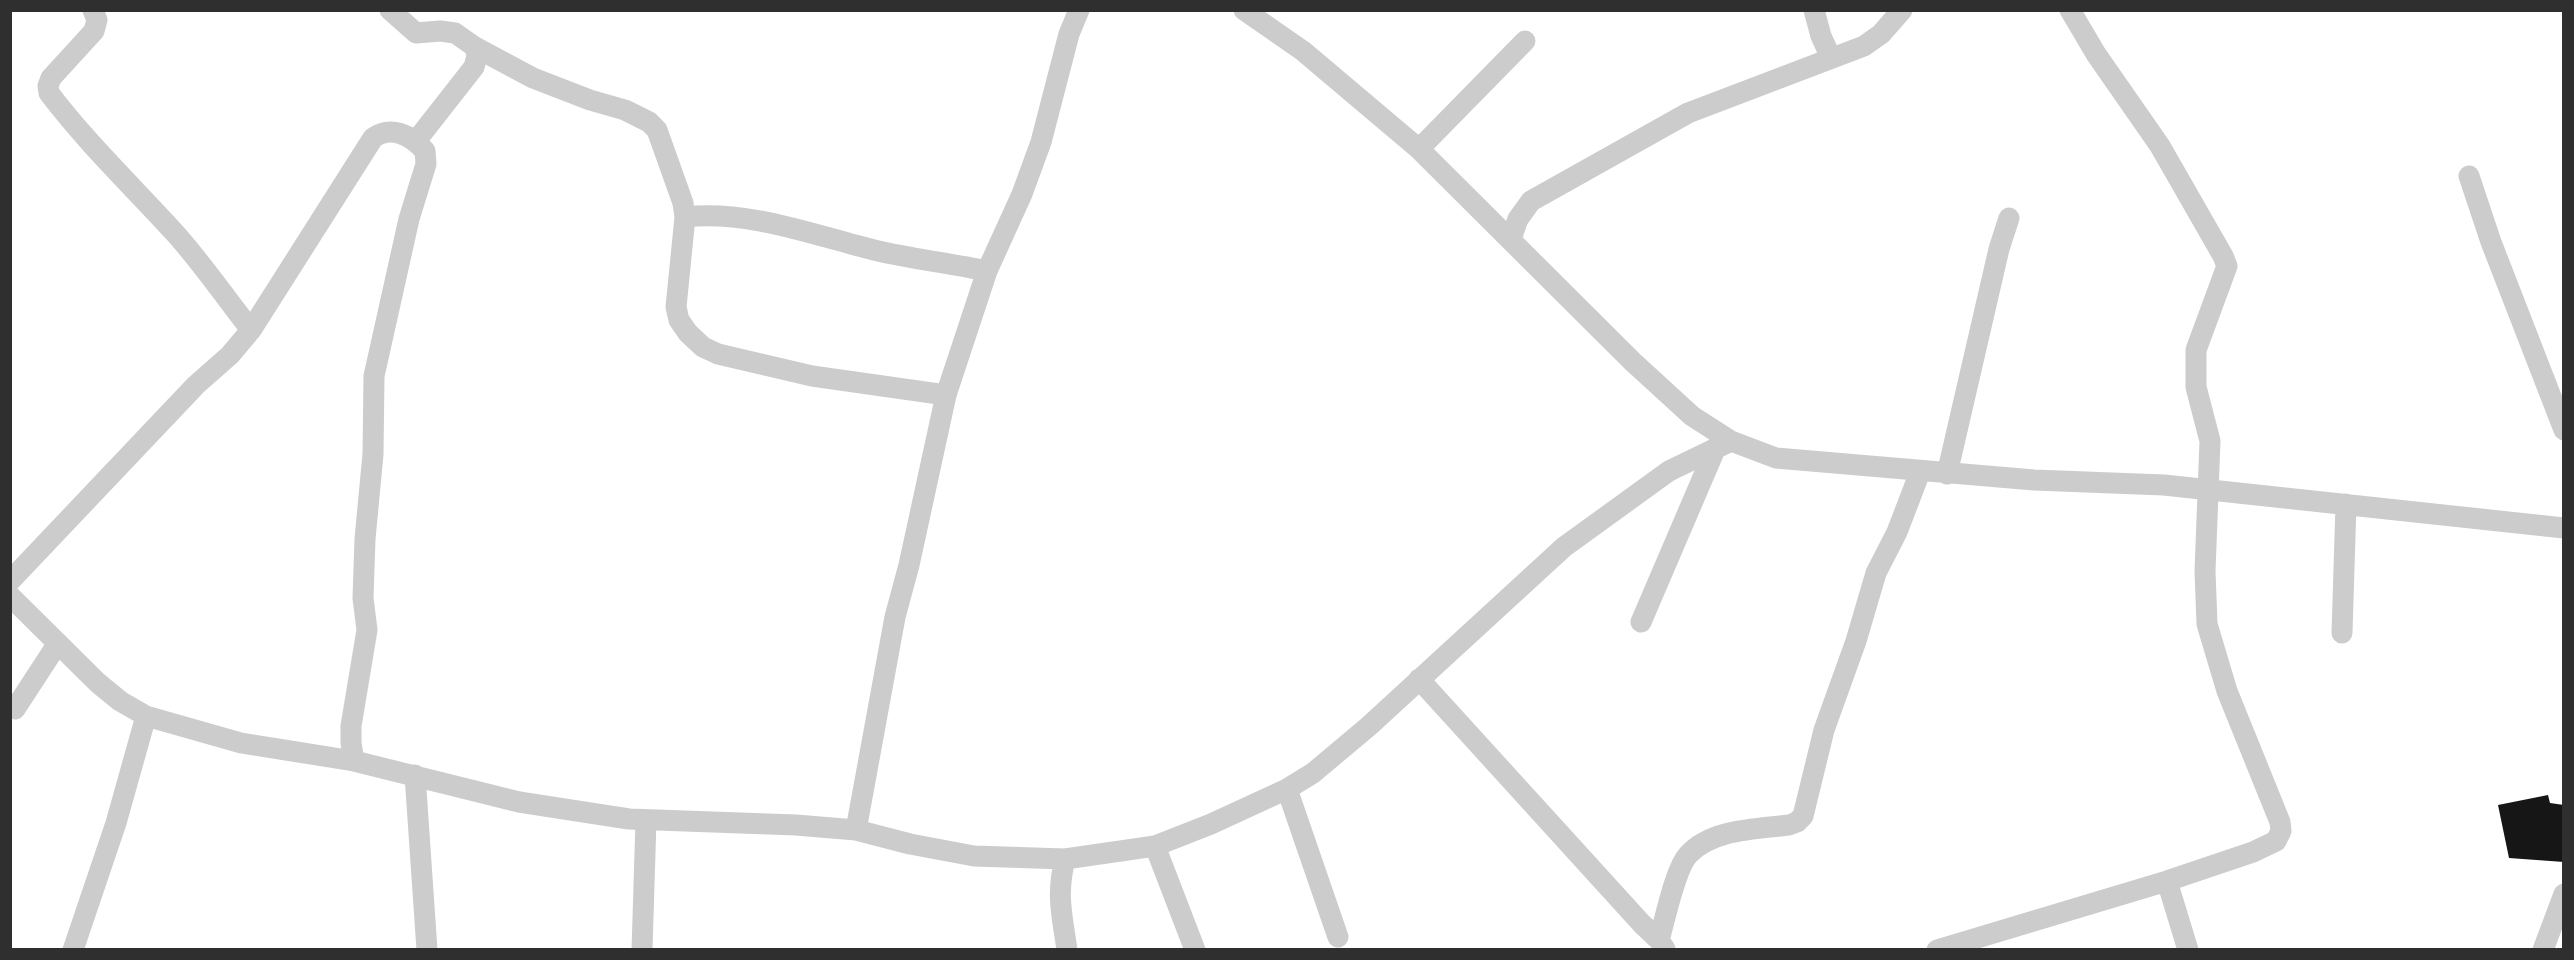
<!DOCTYPE html>
<html>
<head>
<meta charset="utf-8">
<style>
	body { margin:0 }
	#map { position:relative; width:2574px; height:960px; overflow:hidden; background:#fff; font-family:Arial,sans-serif }
	canvas { display:block }
	.frame { position:absolute; inset:0; border:12px solid #2f2f2f; pointer-events:none }
</style>
</head>
<body>
<div id="map">
<canvas width="2574" height="960"></canvas>
<div class="frame"></div>
</div>
<script>
const context = document.querySelector('canvas').getContext('2d');
context.lineJoin = 'round';
function fill(path, color) { context.fillStyle = color; context.fill(path, 'evenodd'); }
function stroke(path, color, width, dash) { context.strokeStyle = color; context.lineWidth = width; context.lineCap = dash ? 'butt' : 'round'; context.setLineDash(dash || []); context.stroke(path); }
fill(new Path2D(`
	M2548,795L2550,803L2564,805V862L2509,858L2498,805Z`), '#161616');
stroke(new Path2D(`
	M93,10L97,20L94,31L51,78L48,86L49,93C87,143 132,186 174,232C202,263 225,297 251,330
	M390,10L416,33L440,31L455,33L475,47L533,78L590,100L625,110L649,122L657,130L683,203L685,217L676,307L679,320L688,333L703,347L718,354L812,376L946,395
	M1244,10L1303,51L1419,149L1633,362L1692,416L1731,441L1776,458L2034,480L2164,485L2564,528
	M1814,10L1821,36L1831,58
	M416,141L474,67L477,56L475,47
	M1419,149L1525,41
	M2469,176L2491,242L2564,430
	M685,217C749,210 813,235 874,250C911,259 950,263 987,271
	M1511,239L1518,219L1531,201L1688,113L1864,46L1881,34L1902,10
	M1947,474L1999,249L2009,218
	M10,581L196,385L230,355L251,330L373,138C391,125 411,135 425,151L426,164L409,219L374,376L373,454L365,539L363,598L367,630L351,726V743L354,761
	M10,596L98,683L120,701L146,716L241,743L354,761L519,802L629,819L796,825L856,830L910,844L974,856L1065,859L1155,846L1211,824L1287,789L1313,773L1369,726L1564,547L1669,471L1731,441
	M1641,622L1716,447
	M2342,633L2346,504
	M1419,679L1642,924L1659,940L1665,949
	M15,709L58,643
	M415,775L427,950
	M1287,789L1338,937
	M856,830L895,617L909,565L946,395L987,271L1022,194L1041,142L1069,34L1079,10
	M1155,846L1195,950
	M1065,859C1056,895 1062,914 1067,950
	M2167,881L2188,950
	M1659,940C1665,920 1675,869 1688,855C1711,829 1757,829 1789,825L1797,822L1803,816L1824,730L1856,641L1876,573L1897,532L1920,472
	M73,950L116,823L146,716
	M642,950L646,820
	M1937,950L2167,881L2253,852L2276,841L2281,831L2280,822L2227,691L2207,624L2205,571L2210,441L2196,387V350L2227,266L2223,256L2160,146L2096,54L2070,10
	M2543,950L2564,894`), '#ccc', 21);
</script>
</body>
</html>
